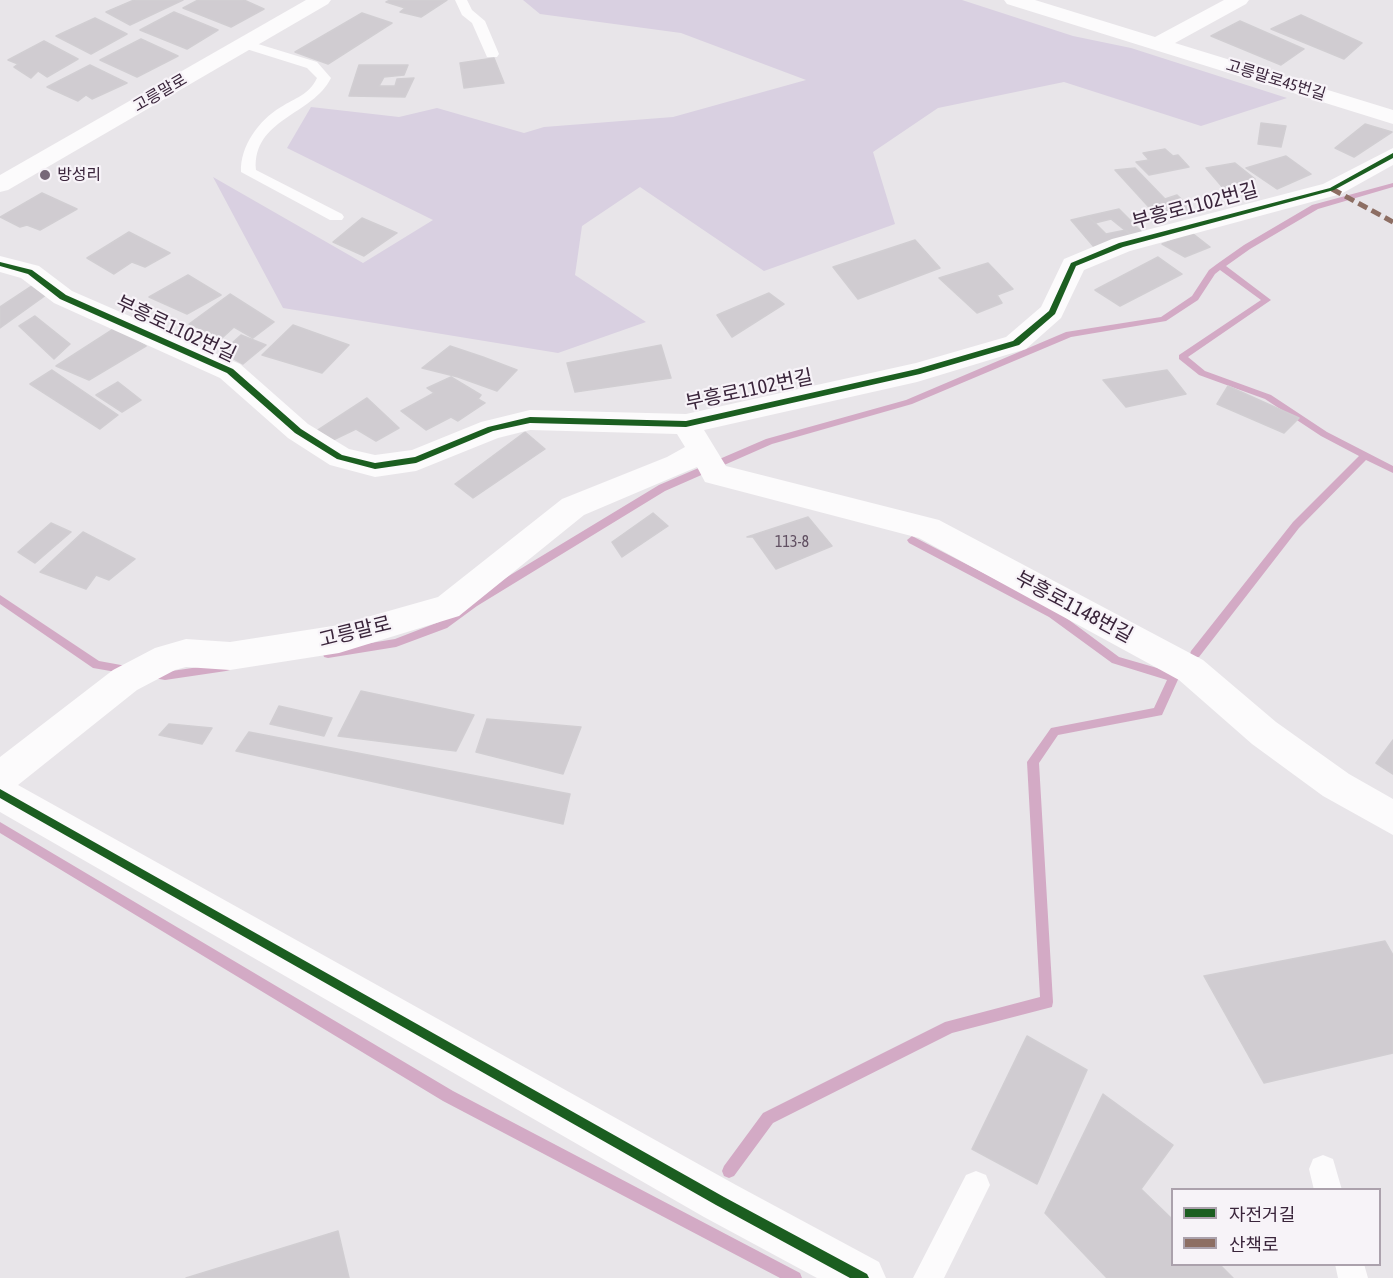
<!DOCTYPE html>
<html>
<head>
<meta charset="utf-8">
<style>
	body { margin:0 }
	#map { position:relative; width:1393px; height:1278px; overflow:hidden; background:#e8e5e9; font-family:"Asap Condensed","Noto Sans KR",sans-serif }
	canvas { display:block }
	.legend { position:absolute; left:1171px; top:1188px; width:210px; height:78px; box-sizing:border-box; background:#f7f3f8; border:2px solid #aba1ac; margin:0; padding:8px 10px; list-style:none; font-size:18px; color:#3a253b }
	.legend li { display:flex; align-items:center; gap:12px; height:30px }
	.legend b { width:30px; border:2px solid #aba1ac }
</style>
</head>
<body>
<div id="map">
<canvas width="1393" height="1278"></canvas>
<ul class="legend">
<li><b style="height:8px;background:#1b5e20"></b>자전거길</li>
<li><b style="height:8px;background:#8d6e63"></b>산책로</li>
</ul>
</div>
<script>
const context = document.querySelector('canvas').getContext('2d');
context.lineJoin = 'round';
function fill(path, color) { context.fillStyle = color; context.fill(path, 'evenodd'); }
function stroke(path, color, width, dash) { context.strokeStyle = color; context.lineWidth = width; context.lineCap = dash ? 'butt' : 'round'; context.setLineDash(dash || []); context.stroke(path); }
function label(font, color, halo, rows, align = 'center') {
  context.font = font + ' "Asap Condensed","Noto Sans KR",sans-serif'; context.lineWidth = 4.5; context.setLineDash([]); context.textBaseline = 'middle'; context.strokeStyle = halo; context.fillStyle = color; for (const [text, x, y, turn = 0] of rows) {
    context.save(); context.translate(x, y); context.rotate((+turn || 0) * Math.PI / 180); context.textAlign = isNaN(turn) ? turn : align; if (halo) context.strokeText(text, 0, 0); context.fillText(text, 0, 0); context.restore();
  }
}
fill(new Path2D(`
	M523,0H962L1073,36L1131,48L1287,98L1201,126L1064,82L938,108L873,152L895,224L764,271L640,187L582,226L575,275L646,322L558,353L283,308L213,177L363,263L433,220L287,148L311,107L399,117L437,108L524,133L544,127L673,117L806,80L681,33L540,14Z`), '#d9d0e1');
fill(new Path2D(`
	M1393,183V187L1318,209L1250,249L1226,266L1271,300L1188,357L1205,371L1271,395L1327,432L1393,466V473L1366,460L1299,528L1199,657H1191L1190,654L1191,651L1293,522L1359,456L1321,436L1265,399L1199,375L1179,359V355L1261,300L1220,270L1215,274L1198,300L1166,321L1071,337L912,404L772,444L665,491L477,606L447,628L396,647L328,658L324,657L323,654L324,651L328,650L395,639L439,622L469,600L659,485L766,439L906,400L1066,332L1161,317L1192,296L1209,270L1217,264L1244,245L1312,205Z
	M912,536L1057,611L1119,657L1171,672L1176,669L1180,670L1181,673L1162,715L1058,735L1039,763L1053,1002L1052,1007L952,1033L773,1123L734,1176L729,1178L724,1176L722,1171L724,1166L763,1113L945,1022L1040,997L1027,762L1051,728L1154,708L1167,680L1112,663L1049,617L909,543L907,540Z
	M0,595L99,661L132,667L133,670L132,673L128,674L93,668L0,604Z
	M226,663L230,664L231,667L230,670L226,671L165,680L148,677L147,674L148,671L152,670L165,672Z
	M0,822L453,1091L800,1273L802,1278H780L443,1101L0,833Z`), '#d3aac5');
const building = new Path2D(`
	M134,0H183L130,25L106,12Z
	M198,0H244L264,9L231,27L183,8Z
	M390,0H447L421,17L400,12L405,8L386,2Z
	M174,12L218,30L187,49L140,30Z
	M362,13L392,23L328,64L295,52Z
	M1301,15L1362,43L1344,59L1271,29Z
	M95,18L127,34L91,54L56,36Z
	M1240,21L1304,49L1281,65L1211,36Z
	M141,39L178,56L137,77L100,60Z
	M44,41L78,59L47,77L38,71L31,78L14,67L18,64L8,60Z
	M494,58L504,83L464,88L460,63Z
	M90,65L127,83L92,99L86,95L78,101L47,87Z
	M359,65H408L404,75L384,77L379,86H395L397,79L414,78L405,97L349,96Z
	M1261,123L1286,126L1281,147L1258,144Z
	M1365,124L1392,132L1354,157L1335,148Z
	M1165,149L1173,156L1178,155L1189,167L1149,175L1136,162L1149,160L1143,153Z
	M1286,156L1311,174L1277,189L1246,168Z
	M1235,163L1255,179L1224,189L1206,168Z
	M1135,168L1165,199L1177,195L1193,210L1157,216L1115,170Z
	M42,193L77,209L40,230L27,225L20,227L0,217Z
	M1119,209L1142,232L1132,236L1111,219L1095,223L1088,216Z
	M1088,216L1106,234L1126,230L1132,236L1094,247L1071,220Z
	M362,218L397,233L364,256L333,242Z
	M129,232L170,253L145,267L132,262L114,274L87,258Z
	M1192,233L1210,247L1185,257L1162,244Z
	M915,240L940,268L858,299L833,267Z
	M1158,257L1182,274L1120,306L1095,290Z
	M988,263L1013,289L997,295L1002,303L977,313L939,278Z
	M188,275L221,295L187,314L149,297Z
	M33,285L46,295L0,328V307Z
	M769,293L784,304L732,337L717,315Z
	M230,294L274,322L253,338L234,327L222,338L189,324Z
	M35,316L70,344L54,359L19,326Z
	M293,325L349,345L322,373L262,355Z
	M115,328L146,346L89,380L56,366Z
	M241,335L266,345L243,364L222,352Z
	M661,345L671,378L575,392L567,363Z
	M450,346L483,357L517,370L497,391L458,377L422,368Z
	M52,370L118,415L100,429L30,384Z
	M1167,370L1186,394L1126,407L1103,380Z
	M451,377L481,395L478,399L485,403L458,421L451,417L426,430L401,411L434,393L427,388Z
	M118,382L141,400L122,412L96,395Z
	M1228,386L1299,418L1284,433L1217,404Z
	M367,398L399,428L376,441L356,429L331,441L318,430Z
	M525,432L545,449L473,498L455,484Z
	M653,513L668,526L622,557L612,542Z
	M808,517L832,546L776,569L753,537H747Z
	M51,523L71,532L35,563L18,552Z
	M83,532L135,559L109,580L96,575L86,589L40,572Z
	M361,691L474,715L456,751L338,736Z
	M279,706L332,718L324,736L270,724Z
	M487,719L581,727L563,774L476,752Z
	M169,724L212,728L202,744L159,735Z
	M249,732L570,794L563,824L236,751Z
	M1393,740V774L1376,763Z
	M1385,941L1393,955V1053L1264,1083L1204,976Z
	M1027,1036L1087,1070L1037,1184L972,1149Z
	M1103,1094L1173,1145L1141,1189L1172,1219V1264H1219L1233,1278H1107L1045,1213Z
	M338,1231L349,1278H186Z`);
fill(building, '#d0ccd1');
stroke(building, '#d1ced2', 1.5);
fill(new Path2D(`
	M455,0H467L472,10L485,21L499,54L497,57H487L472,23L462,15Z
	M245,40L317,62L331,78C313,115 252,119 256,170L342,214L344,217L342,220H330L241,172C240,146 259,120 281,107C295,98 309,95 317,78L307,68L240,47L238,44Z
	M1323,1155L1333,1159L1342,1190H1314L1309,1169L1313,1159Z
	M976,1171L986,1175L990,1185L944,1278H913L966,1175Z
	M1335,1264H1364L1368,1278H1338Z`), '#fcfbfc');
fill(new Path2D(`
	M1004,0H1035L1155,37L1224,0H1249L1246,4L1175,43L1393,110V124L1007,4Z
	M1393,148V165L1341,194L1130,251L1084,270L1061,318L1026,349L917,382L704,430L726,466L939,520L1203,660L1276,722L1349,774L1393,799V835L1323,796L1252,744L1179,680L919,538L705,482L697,467L584,515L459,616L339,653L230,670L186,667L175,670L137,690L18,785L736,1185L879,1262L886,1278H817L704,1217L0,812V757L113,670L155,648L186,639L230,642L339,625L438,597L562,499L667,457L685,447L677,434L530,430L498,438L416,471L375,477L330,465L288,438L220,378L54,303L21,278L0,272V256L39,266L72,291L240,364L308,424L349,449L375,455L412,450L481,422L530,410L686,414L916,363L1006,337L1041,307L1064,259L1112,239L1323,184Z`), '#fcfbfc');
fill(new Path2D(`
	M306,0H331L328,4L8,190L0,192V175Z`), '#fcfbfc');
stroke(new Path2D(`
	M1332,189L1393,222`), '#8d6e63', 5, [10, 5]);
fill(new Path2D(`
	M1393,153V158L1334,190L1123,247L1076,266L1055,314L1019,345L920,374L686,427L530,423L493,431L416,463L375,469L337,459L295,433L227,373L60,299L28,274L0,266V262L32,270L66,295L233,369L301,429L342,455L375,463L415,457L488,427L530,417L686,421L917,369L1013,341L1049,311L1071,263L1119,243L1330,188Z
	M0,789L724,1197L867,1274L869,1278H850L716,1205L0,798Z`), '#1b5e20');
for (const [x, y, r, color] of [
	[45,175,6,"#776878"]
]) { const dot = new Path2D(); dot.arc(x, y, r, 0, 2 * Math.PI); context.fillStyle = color; context.fill(dot); stroke(dot, '#f7f3f8', 2); }
label('16px', '#3a253b', '#f7f3f8', [
	["고릉말로45번길",1276,80,17],
	["고릉말로",160,93,-30]
]);
label('16px', '#3a253b', '#f7f3f8', [
	["방성리",57,175]
], 'left');
label('16px', '#615062', null, [
	["113-8",792,542]
]);
label('20px', '#3a253b', '#f7f3f8', [
	["부흥로1102번길",1195,206,-15],
	["부흥로1102번길",176,329,25],
	["부흥로1102번길",749,390,-12],
	["부흥로1148번길",1074,607,28],
	["고릉말로",355,632,-14]
]);
</script>
</body>
</html>
